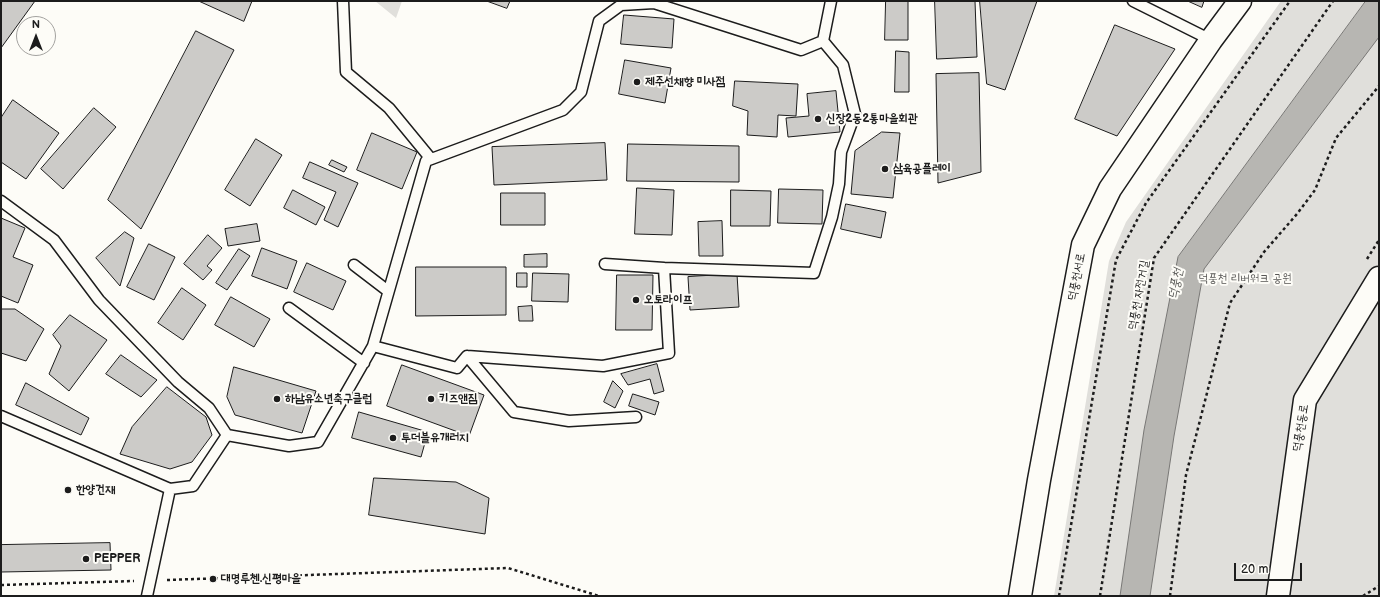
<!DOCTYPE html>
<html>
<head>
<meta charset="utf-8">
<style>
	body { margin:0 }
	#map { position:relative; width:1380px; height:597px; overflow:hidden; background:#fdfcf7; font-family:"Balsamiq Sans",sans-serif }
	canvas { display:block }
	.frame { position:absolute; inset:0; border:2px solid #1c1c1c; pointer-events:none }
	.north { position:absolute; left:16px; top:16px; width:40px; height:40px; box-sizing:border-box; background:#fdfcf7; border:1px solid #a3a29f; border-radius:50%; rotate:0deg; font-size:11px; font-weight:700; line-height:16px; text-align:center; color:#1c1c1c }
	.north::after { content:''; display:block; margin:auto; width:14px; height:18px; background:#1c1c1c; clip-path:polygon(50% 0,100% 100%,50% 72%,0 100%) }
	.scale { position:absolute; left:1234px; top:563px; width:68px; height:18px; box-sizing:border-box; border:2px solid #1c1c1c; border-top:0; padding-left:5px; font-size:12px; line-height:14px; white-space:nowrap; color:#1c1c1c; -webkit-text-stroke:3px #fdfcf7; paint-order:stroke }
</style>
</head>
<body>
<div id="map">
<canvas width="1380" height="597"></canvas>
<div class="frame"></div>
<div class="north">N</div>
<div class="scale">20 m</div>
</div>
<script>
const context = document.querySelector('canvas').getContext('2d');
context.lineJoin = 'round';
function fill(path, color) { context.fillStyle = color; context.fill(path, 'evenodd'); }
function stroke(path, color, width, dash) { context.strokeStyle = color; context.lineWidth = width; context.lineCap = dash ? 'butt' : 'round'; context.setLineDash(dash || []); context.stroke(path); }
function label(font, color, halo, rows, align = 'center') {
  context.font = font + ' "Balsamiq Sans","Poor Story",sans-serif'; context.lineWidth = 4; context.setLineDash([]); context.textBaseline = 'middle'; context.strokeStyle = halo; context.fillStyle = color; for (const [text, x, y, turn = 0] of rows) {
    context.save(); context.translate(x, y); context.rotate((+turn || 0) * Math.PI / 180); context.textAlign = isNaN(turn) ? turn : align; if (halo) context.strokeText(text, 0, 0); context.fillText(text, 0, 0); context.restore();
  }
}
fill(new Path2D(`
	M375,1H402L396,18Z
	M1281,1H1379V596H1054L1109,261L1126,222Z`), '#e0dfdb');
const water = new Path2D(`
	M1366,1H1379V37L1204,269L1174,436L1150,596H1120L1144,430L1178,257Z`);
fill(water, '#b7b6b2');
stroke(water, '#797876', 1);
const building = new Path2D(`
	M1,1H35L1,48Z
	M199,1H252L244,21Z
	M487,1H510L507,8Z
	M886,1H908V40H885Z
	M935,1H975L977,57L937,59Z
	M980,1H1037L1005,90L987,84Z
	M1188,1H1204L1202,7Z
	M624,15L674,19L672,48L621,44Z
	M1115,25L1175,49L1117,136L1075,119Z
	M196,31L234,50L141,229L108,200Z
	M896,51L909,52V92H895Z
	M625,60L671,68L665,103L619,94Z
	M979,73L981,172L938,183L936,74Z
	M735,81L798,84L796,116L778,115L777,137L747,135L748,111L733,106Z
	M836,91L840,132L788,137L786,118L809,116L807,94Z
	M13,100L59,133L26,179L1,162V118Z
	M94,108L116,127L63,189L41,169Z
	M882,132L900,133L893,198L851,194L855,151Z
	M372,133L417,152L402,189L357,170Z
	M256,139L282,155L250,206L225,190Z
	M605,143L607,180L494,185L492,147Z
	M628,144L739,146V182L627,181Z
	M332,160L347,167L344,172L329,165Z
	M310,162L358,183L338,227L324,220L336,192L303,178Z
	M637,188L674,190L672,235L635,234Z
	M779,189L823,190L822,224L778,223Z
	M293,190L325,207L316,225L284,208Z
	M731,190L771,191L770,226H731Z
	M501,193H545V225H501Z
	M846,204L886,212L881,238L841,229Z
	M1,218L25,228L13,257L33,265L18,303L1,296Z
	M722,221L723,256H699L698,222Z
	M257,224L260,241L228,246L225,229Z
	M125,232L134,238L120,286L96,258Z
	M208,235L222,248L207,266L212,270L203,280L184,264Z
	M149,244L175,257L154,300L127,287Z
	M262,248L297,261L287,289L252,276Z
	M239,249L250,256L227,290L216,283Z
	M547,254V267H524V255Z
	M307,263L346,281L333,310L294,292Z
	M416,267H506V315L416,316Z
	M517,273H527V287H517Z
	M533,273L569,274L568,302L532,301Z
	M737,274L739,307L690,310L688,277Z
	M617,275H653L652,330H616Z
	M182,288L206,305L183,340L158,323Z
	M231,297L270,319L254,347L215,325Z
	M532,306L533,321H519L518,307Z
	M1,309H15L44,329L26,361L1,353Z
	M70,315L107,340L69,391L49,374L61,346L53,335Z
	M121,355L157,380L141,397L106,374Z
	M657,364L664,391L654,394L650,379L628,385L621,374Z
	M402,365L484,395L469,436L387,406Z
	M234,367L316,391L302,433L235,415L227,397Z
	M613,381L623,391L615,408L604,402Z
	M26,383L89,418L81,435L16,405Z
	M167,387L206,417L212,435L192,462L170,469L120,454L132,427Z
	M633,394L659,402L655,415L629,406Z
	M359,412L428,432L421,457L352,438Z
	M374,478L456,482L489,498L485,534L369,515Z
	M110,543L111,570L1,572V545Z`);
fill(building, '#cccbc8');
stroke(building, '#1c1c1c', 1);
const lane = new Path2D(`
	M343,1L346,72L389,108L431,159
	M1133,1L1211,40
	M1,201L54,240L99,300L178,382L209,408L227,435
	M605,264L664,268
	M354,265L388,291
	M289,308L364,363
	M373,346L457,368L467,356L603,366L669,353L664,268L814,273L832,217L839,184L841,152L855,114L843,65L823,41
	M467,356L514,412L569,421L636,417
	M1,416L170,489L193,486L227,435L289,446L318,442L373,346L426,161L563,110L581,92L599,21L621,5L654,3L801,50L823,41L831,1
	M147,596L170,489`);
const secondary = new Path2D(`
	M1020,596L1039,480L1083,245L1110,189L1211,40L1240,1
	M1278,596L1305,400L1379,278`);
stroke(lane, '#1c1c1c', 13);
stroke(secondary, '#1c1c1c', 25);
stroke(new Path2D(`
	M1367,259L1379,240
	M167,580L508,568L599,596
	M1,585L134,581
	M1059,596L1116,260L1146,203L1290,1
	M1100,596L1154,258L1333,1
	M1170,596L1186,475L1230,303L1264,252L1297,214L1315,190L1336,138L1379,86
	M1363,596L1379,586`), '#1c1c1c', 2.5, [3, 3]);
stroke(lane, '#fdfcf7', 10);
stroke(secondary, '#fdfcf7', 22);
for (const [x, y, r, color] of [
	[637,82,4,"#1c1c1c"],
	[818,119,4,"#1c1c1c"],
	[885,169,4,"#1c1c1c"],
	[636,300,4,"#1c1c1c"],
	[277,399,4,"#1c1c1c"],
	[431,399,4,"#1c1c1c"],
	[393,438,4,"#1c1c1c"],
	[68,490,4,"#1c1c1c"],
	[86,559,4,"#1c1c1c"],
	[213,579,4,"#1c1c1c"]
]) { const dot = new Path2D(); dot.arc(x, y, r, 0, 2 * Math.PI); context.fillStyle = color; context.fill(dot); stroke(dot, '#fdfcf7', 1.5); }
label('bold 12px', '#1c1c1c', '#fdfcf7', [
	["제주선채향 미사점",645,82],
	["신장2동2통마을회관",826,119],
	["삼육공플레이",893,169],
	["오토라이프",644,300],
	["하남유소년축구클럽",285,399],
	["키즈앤짐",439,399],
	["투더블유개러지",401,438],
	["한양건재",76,490],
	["PEPPER",94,559],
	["대명루첸.신평마을",221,579]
], 'left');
label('12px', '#1c1c1c', '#fdfcf7', [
	["덕풍천서로",1077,277,-79],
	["덕풍천 자전거길",1139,295,-80],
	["덕풍천동로",1301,428,-81]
]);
label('12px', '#575655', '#fdfcf7', [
	["덕풍천 리버워크 공원",1245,279]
]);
label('italic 13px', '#5a5a58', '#fdfcf7', [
	["덕풍천",1176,284,-79]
]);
</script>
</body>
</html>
